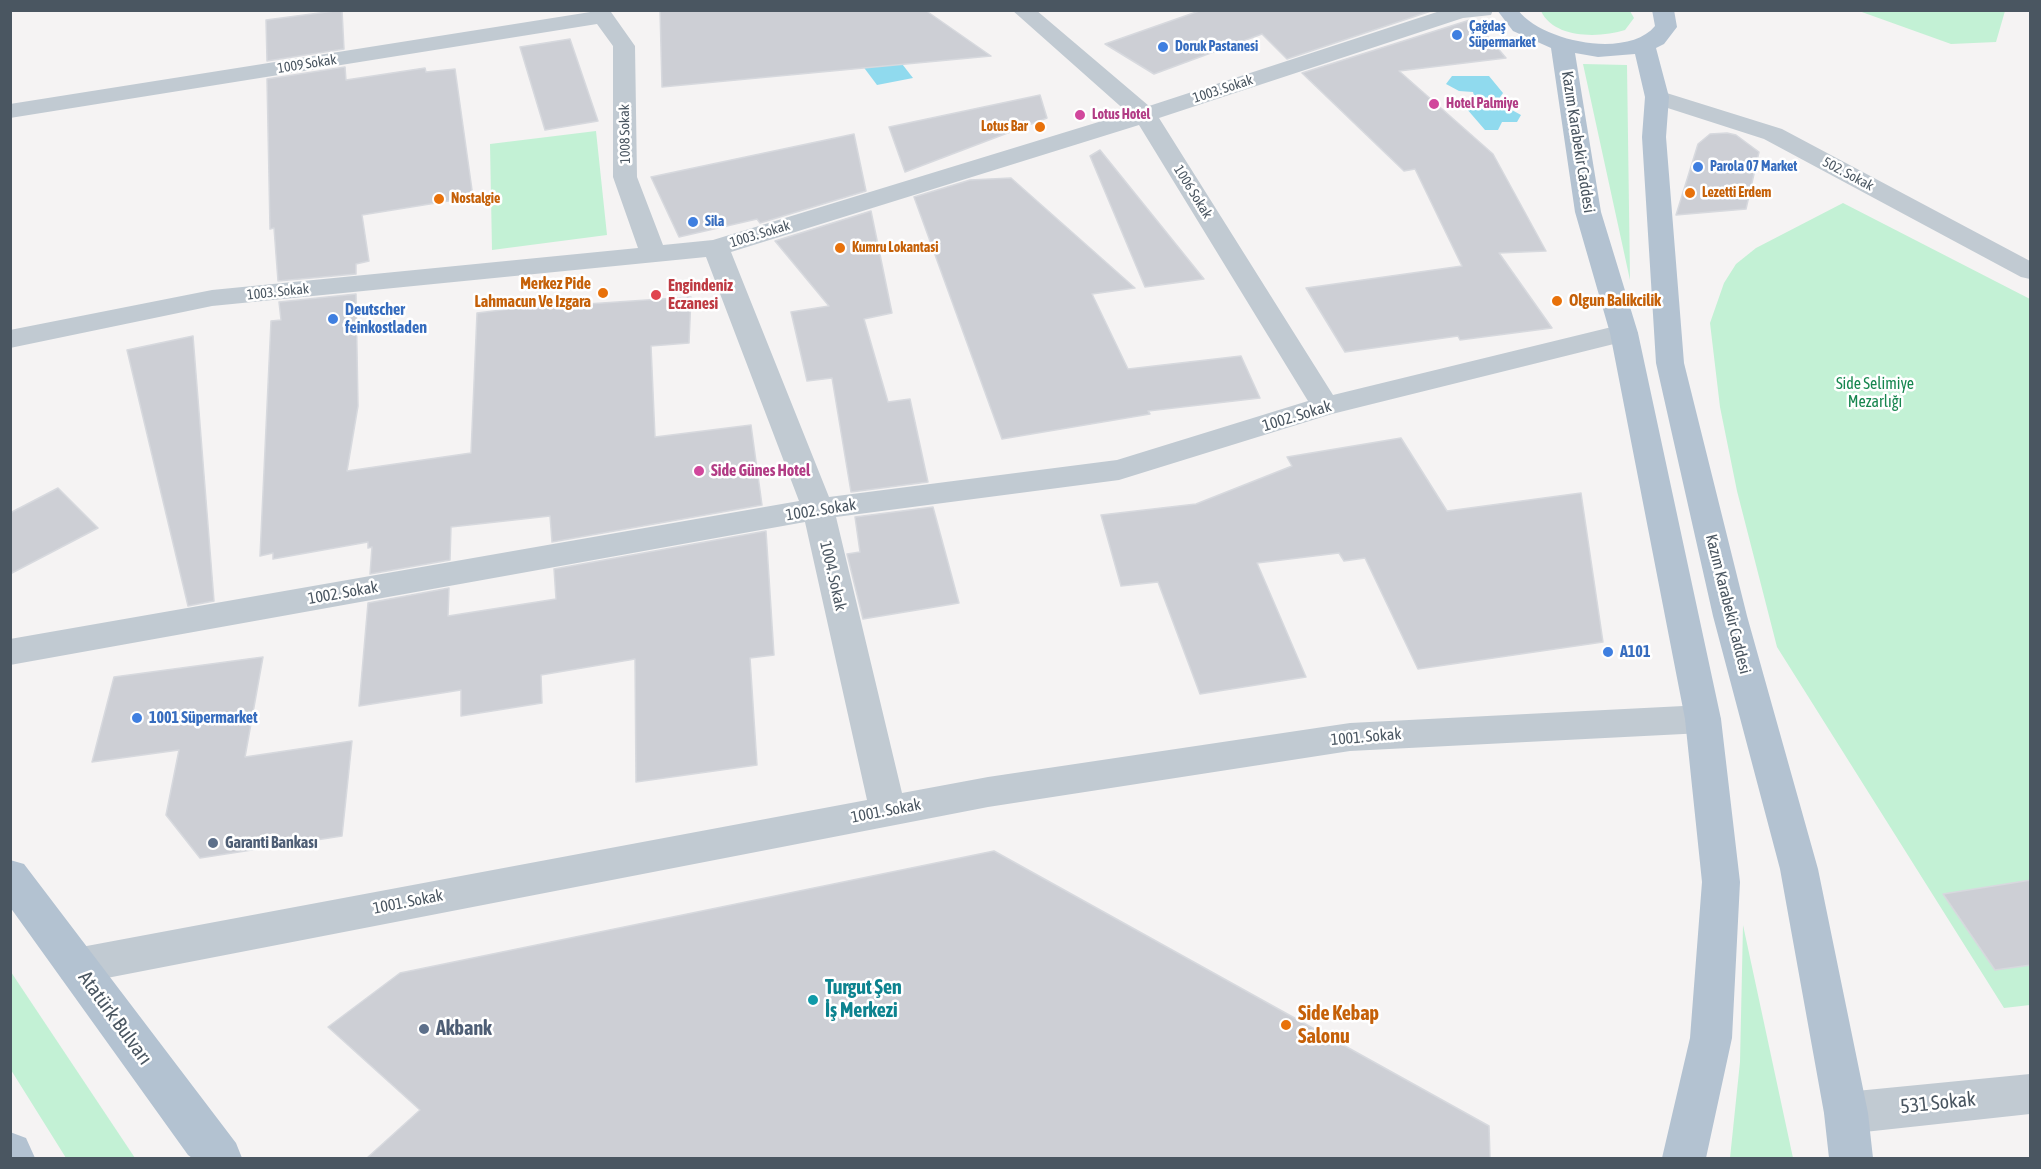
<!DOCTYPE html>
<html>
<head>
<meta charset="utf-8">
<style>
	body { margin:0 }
	#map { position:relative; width:2041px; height:1169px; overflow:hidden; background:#f5f3f3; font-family:"Asap Condensed",sans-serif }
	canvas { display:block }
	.frame { position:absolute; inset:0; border:12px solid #4a5661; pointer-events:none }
</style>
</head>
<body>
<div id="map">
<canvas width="2041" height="1169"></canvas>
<div class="frame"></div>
</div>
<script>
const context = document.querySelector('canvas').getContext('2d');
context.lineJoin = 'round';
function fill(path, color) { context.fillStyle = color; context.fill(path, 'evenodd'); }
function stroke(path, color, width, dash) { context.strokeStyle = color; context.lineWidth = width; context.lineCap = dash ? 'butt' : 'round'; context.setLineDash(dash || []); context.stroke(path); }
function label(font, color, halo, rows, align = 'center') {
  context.font = font + ' "Asap Condensed",sans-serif'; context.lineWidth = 5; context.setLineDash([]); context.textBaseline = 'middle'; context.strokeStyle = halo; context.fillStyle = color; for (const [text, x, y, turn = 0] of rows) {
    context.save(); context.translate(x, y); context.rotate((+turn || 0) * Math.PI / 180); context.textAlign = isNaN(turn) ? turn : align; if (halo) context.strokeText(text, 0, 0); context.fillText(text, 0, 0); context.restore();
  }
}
fill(new Path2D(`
	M1541,11H1630L1634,18L1625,30C1600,38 1554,39 1541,11Z
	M1859,11H2005L1996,42L1951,44Z
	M1583,64L1627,65L1630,280Z
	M596,131L607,235L492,250L490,144Z
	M1843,203L2030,299V1005L2004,1008L1777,647L1737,491L1720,407L1710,323L1724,283L1736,264L1756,248Z
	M1743,925L1793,1158H1730L1740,1062Z
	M11,972L135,1158H66L11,1070Z`), '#c3f1d5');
fill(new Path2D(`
	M885,42L913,78L877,85L850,49Z
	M1452,76H1489L1503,93L1495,104L1500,109H1510L1521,115L1517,122H1502L1498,130H1485L1466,108L1475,99L1473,92L1459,91L1446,84Z`), '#90daee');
const building = new Path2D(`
	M342,10L344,49L267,61L266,20Z
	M660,10H925L991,56L662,87Z
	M1202,10H1434L1287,59L1262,34L1154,74L1105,44Z
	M1473,19L1506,58L1399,71L1493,154L1546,251L1499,253L1552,328L1460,340L1458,336L1345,352L1306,288L1462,266L1415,169L1404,171L1302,73Z
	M570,39L598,121L545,130L520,47Z
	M345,67L346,80L425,68L426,72L455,69L473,197L362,215L369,261L356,264V274L278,281L274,228L270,229L267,79Z
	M1040,95L1047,118L905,172L889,127Z
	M1727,133L1736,135L1759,152L1746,209L1676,215L1698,144L1710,134Z
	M854,134L866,191L760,223L757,219L679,237L651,177Z
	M1100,150L1204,279L1145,287L1090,156Z
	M1011,178L1135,288L1092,294L1128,369L1241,356L1260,398L1148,411L1150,414L1002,439L914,197L970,180Z
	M871,211L892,313L864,319L888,402L910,399L928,482L851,492L832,378L807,381L791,312L829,306L775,241Z
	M356,294L358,406L347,471L471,453L477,313L543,305V307L691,297L689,343L651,346L655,437L751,425L762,505L552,542L550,516L451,527L450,560L370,574L372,547L368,548V542L273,559V553L260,556L271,321L281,320L279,302Z
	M193,336L214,601L188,606L127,350Z
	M1401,438L1447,511L1581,493L1603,642L1418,669L1365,558L1344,561L1339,553L1257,563L1306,677L1200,694L1158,582L1121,586L1101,515L1196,504L1292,466L1287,457Z
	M58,488L98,528L10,574V513Z
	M933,507L959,603L863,619L847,554L860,552L855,517Z
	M766,531L774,655L750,658L757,765L636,782L635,659L541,675L542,703L461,716V690L359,706L368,603L449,588L448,616L556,599L554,569Z
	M263,657L245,757L352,741L342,836L200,858L166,815L179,750L92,762L114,677Z
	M994,851L1489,1126L1490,1158H367L420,1110L328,1027L400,973Z
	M2031,880V965L1995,970L1943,894Z`);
fill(building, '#cdcfd5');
stroke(building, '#d7d9de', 1.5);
fill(new Path2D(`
	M603,10L611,12L635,46L637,177L663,245L713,240L1128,113L1012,10H1036L1149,106L1443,10H1493L1491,15L1463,18L1159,118L1333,395L1624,324L1634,327L1638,333L1634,339L1332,414L1119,480L836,517L902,793L988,777L1350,723L1703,705L1716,709L1721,719L1716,729L1703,733L1350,751L988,807L76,984L62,979L56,966L62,953L76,948L867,800L805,522L10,665V639L799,501L706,257L212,306L10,348V330L212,290L638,248L613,177V46L597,24L10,118V104ZM1139,125L1308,401L1117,460L829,497L731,252Z
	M1657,90L1782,129L2030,261V279L2021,277L1764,139L1649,102L1645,97L1649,92Z
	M2030,1074V1114L1846,1134L1831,1128L1824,1113L1831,1098L1846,1092Z`), '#c1cad2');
fill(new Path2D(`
	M1497,10H1518C1542,42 1628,59 1655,26L1652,10H1674L1677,27L1664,44L1656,48L1669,97L1666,137L1684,363L1747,616L1818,869L1868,1113L1873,1158H1829L1824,1113L1780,869L1713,616L1656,363L1642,137L1645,97L1635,54L1598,57L1575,53L1601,212L1638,333L1721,719L1740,882L1732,1038L1706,1158H1662L1690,1038L1702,882L1685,719L1610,333L1575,212L1551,48L1513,31Z
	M10,860L24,864L236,1143L242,1158H192L188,1155L10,907Z
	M10,1132L26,1138L35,1158H10Z`), '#b3c2d1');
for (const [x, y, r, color] of [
	[1457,35,6,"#3f7fe0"],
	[1163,47,6,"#3f7fe0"],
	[1434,104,6,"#d1479c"],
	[1080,115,6,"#d1479c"],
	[1040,127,6,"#e8710a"],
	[1698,167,6,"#3f7fe0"],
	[1690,193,6,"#e8710a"],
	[439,199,6,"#e8710a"],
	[693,222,6,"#3f7fe0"],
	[840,248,6,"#e8710a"],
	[603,293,6,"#e8710a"],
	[656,295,6,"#e0444e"],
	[1557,301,6,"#e8710a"],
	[333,319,6,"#3f7fe0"],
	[699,471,6,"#d1479c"],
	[1608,652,6,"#3f7fe0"],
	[137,718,6,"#3f7fe0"],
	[213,843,6,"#5c6f8a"],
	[813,1000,6,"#0f9aa8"],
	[1286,1025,6,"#e8710a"],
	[424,1029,6,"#5c6f8a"]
]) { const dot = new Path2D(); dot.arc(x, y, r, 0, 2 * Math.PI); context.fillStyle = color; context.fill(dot); stroke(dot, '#fff', 2); }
label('bold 14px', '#366cbe', '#fff', [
	["Çağdaş",1469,27],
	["Süpermarket",1469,43],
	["Doruk Pastanesi",1175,47],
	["Parola 07 Market",1710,167],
	["Sila",705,222]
], 'left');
label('14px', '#4a5661', '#fff', [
	["1009 Sokak",307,64,-9],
	["1003. Sokak",1223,89,-18],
	["1008 Sokak",625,134,-91],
	["502. Sokak",1848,174,28],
	["1006 Sokak",1193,192,58],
	["1003. Sokak",760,234,-17],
	["1003. Sokak",278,292,-6]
]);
label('bold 14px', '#b23c85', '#fff', [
	["Hotel Palmiye",1446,104],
	["Lotus Hotel",1092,115]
], 'left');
label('bold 14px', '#c56008', '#fff', [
	["Lotus Bar",1028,127,"right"],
	["Lezetti Erdem",1702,193],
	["Nostalgie",451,199],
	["Kumru Lokantasi",852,248]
], 'left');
label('16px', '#4a5661', '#fff', [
	["Kazım Karabekir Caddesi",1578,142,81],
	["1002. Sokak",1297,416,-17],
	["1002. Sokak",821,510,-9],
	["1004. Sokak",833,576,77],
	["1002. Sokak",343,593,-10],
	["Kazım Karabekir Caddesi",1728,604,76],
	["1001. Sokak",1366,737,-5],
	["1001. Sokak",886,811,-11],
	["1001. Sokak",408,902,-11]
]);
label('bold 16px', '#c56008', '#fff', [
	["Merkez Pide",591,284],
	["Lahmacun Ve Izgara",591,302],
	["Olgun Balikcilik",1569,301,"left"]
], 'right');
label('bold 16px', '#be3a42', '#fff', [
	["Engindeniz",668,286],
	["Eczanesi",668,304]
], 'left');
label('bold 16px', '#366cbe', '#fff', [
	["Deutscher",345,310],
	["feinkostladen",345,328],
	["A101",1620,652],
	["1001 Süpermarket",149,718]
], 'left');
label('16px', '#17864f', '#fff', [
	["Side Selimiye",1875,384],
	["Mezarlığı",1875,402]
]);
label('bold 16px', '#b23c85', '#fff', [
	["Side Günes Hotel",711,471]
], 'left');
label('bold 16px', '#4e5e75', '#fff', [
	["Garanti Bankası",225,843]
], 'left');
label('bold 20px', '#0d838f', '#fff', [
	["Turgut Şen",825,988],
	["İş Merkezi",825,1011]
], 'left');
label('bold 20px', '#c56008', '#fff', [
	["Side Kebap",1298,1014],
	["Salonu",1298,1037]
], 'left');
label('20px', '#4a5661', '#fff', [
	["Atatürk Bulvarı",115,1018,54],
	["531 Sokak",1938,1103,-6]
]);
label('bold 20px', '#4e5e75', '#fff', [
	["Akbank",436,1029]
], 'left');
</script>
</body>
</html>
